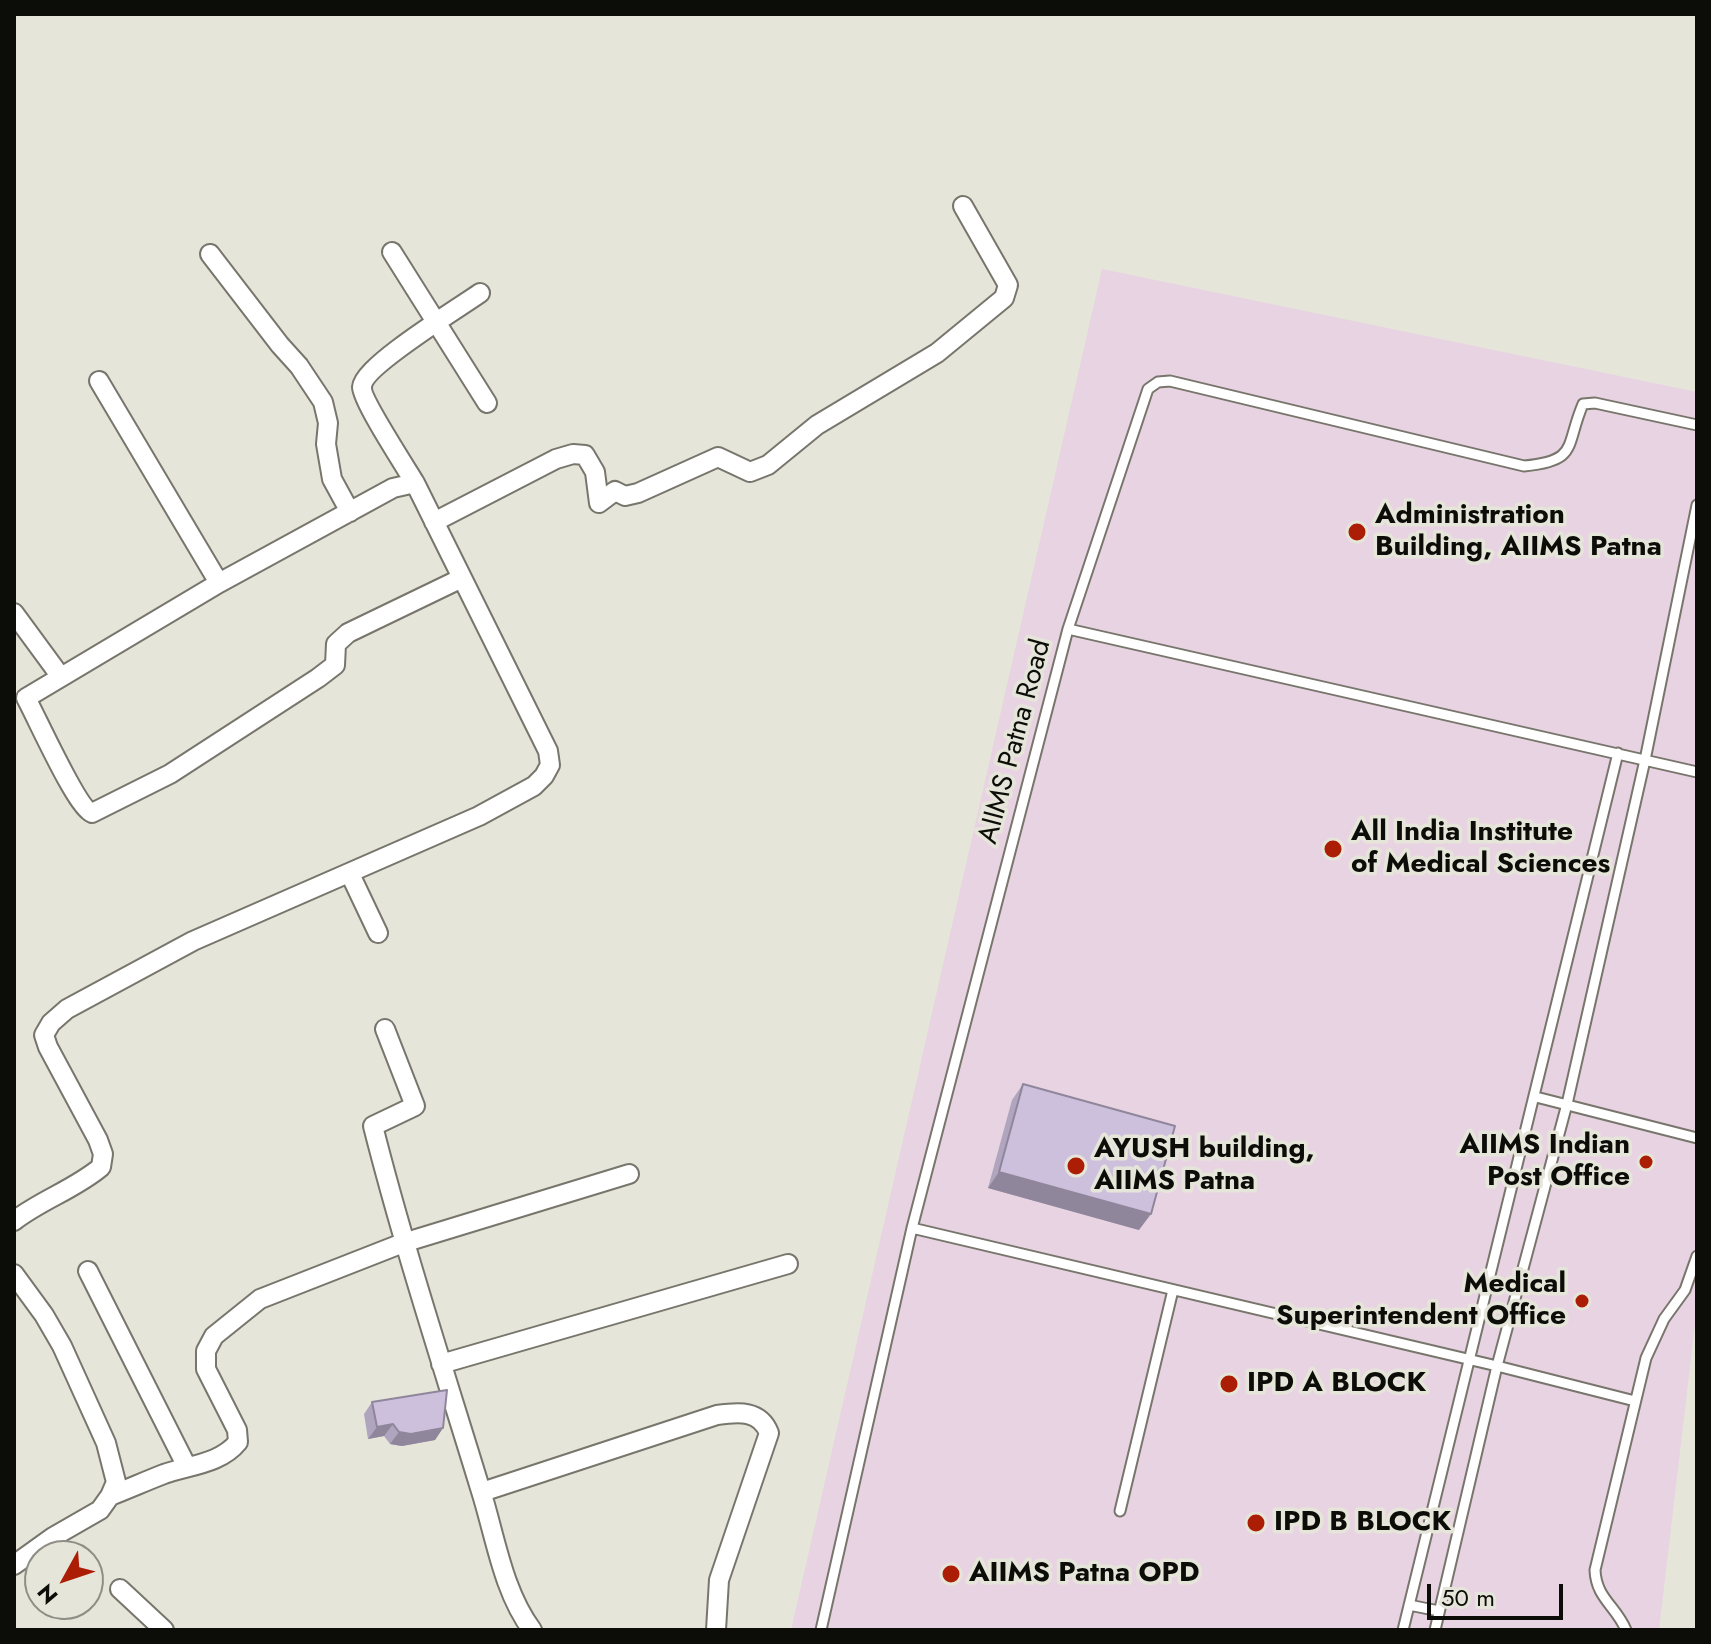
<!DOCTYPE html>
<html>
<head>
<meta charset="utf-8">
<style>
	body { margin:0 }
	#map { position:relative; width:1711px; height:1644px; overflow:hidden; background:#e6e5da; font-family:Jost,sans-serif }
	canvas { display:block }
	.frame { position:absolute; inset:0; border:16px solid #0c0c08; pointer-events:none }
	.north { position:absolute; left:24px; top:1540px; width:80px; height:80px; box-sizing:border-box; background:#e6e5da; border:2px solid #8f8e86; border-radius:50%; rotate:230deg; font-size:22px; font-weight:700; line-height:32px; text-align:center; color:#0c0c08 }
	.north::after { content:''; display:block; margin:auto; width:28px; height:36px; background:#ac1d06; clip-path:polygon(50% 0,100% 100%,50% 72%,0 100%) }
	.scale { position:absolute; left:1427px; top:1584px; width:136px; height:36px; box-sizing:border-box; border:4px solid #0c0c08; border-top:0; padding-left:10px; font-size:24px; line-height:28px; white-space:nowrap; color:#0c0c08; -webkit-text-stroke:6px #e6e5da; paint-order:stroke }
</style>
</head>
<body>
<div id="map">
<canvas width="1711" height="1644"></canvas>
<div class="frame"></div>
<div class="north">N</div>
<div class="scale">50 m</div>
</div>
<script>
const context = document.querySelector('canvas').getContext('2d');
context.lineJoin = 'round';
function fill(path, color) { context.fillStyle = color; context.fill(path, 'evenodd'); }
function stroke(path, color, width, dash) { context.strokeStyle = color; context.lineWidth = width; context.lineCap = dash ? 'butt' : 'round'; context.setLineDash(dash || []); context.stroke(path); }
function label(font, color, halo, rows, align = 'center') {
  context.font = font + ' Jost,sans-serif'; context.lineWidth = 7; context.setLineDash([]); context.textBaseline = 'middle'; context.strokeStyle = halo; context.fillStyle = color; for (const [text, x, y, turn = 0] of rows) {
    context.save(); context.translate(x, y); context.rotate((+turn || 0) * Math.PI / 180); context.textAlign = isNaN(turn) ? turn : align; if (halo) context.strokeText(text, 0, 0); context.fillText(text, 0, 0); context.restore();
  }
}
fill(new Path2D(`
	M1102,269L1697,392V1307L1659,1630H791Z`), '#e8d3e2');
const lane = new Path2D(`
	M1068,629L1148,389L1158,382L1170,381L1524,466C1579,461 1565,446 1583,404L1595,403L1697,425
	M1536,1097L1697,1138
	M1635,1401L1497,1366L912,1228L1068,629L1697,772
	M1120,1511L1173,1290
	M1409,1605L1439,1611
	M821,1630L912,1228
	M1403,1630L1618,753
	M1435,1630L1497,1366L1567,1104L1645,760L1697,505
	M1626,1630C1616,1606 1596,1598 1595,1570L1646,1358L1664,1319L1685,1290L1697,1256`);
const street = new Path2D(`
	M392,252L487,403
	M210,254L280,345L299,366L323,402L328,423L326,444L332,479L350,512
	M99,381L219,583
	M415,483C406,468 361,399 362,387C363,366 459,308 480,293
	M434,522L556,459L573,454L585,455L595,472L599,503L615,491L625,496L638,493L718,457L750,472L768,465L817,425L937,353L1004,298L1008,285L963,206
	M14,613L61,677
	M350,874L378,933
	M385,1029L415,1106L373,1126C404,1248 443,1367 480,1488C495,1534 502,1590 532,1630
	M14,1221C41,1200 75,1189 101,1167L103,1154L98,1140L48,1047L44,1035L51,1023L67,1009L193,941L479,816L534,786L544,776L550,765L548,751L415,483L393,488L219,583L26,698C37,718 77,808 92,813L170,774L318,678L335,665L336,644L348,633L462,578
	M88,1271L187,1467
	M14,1274L44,1315L62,1346L106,1443L116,1482L110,1496L100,1510L53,1537L14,1565
	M441,1364L788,1264
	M482,1492L717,1415C739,1412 760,1410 769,1433L719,1580L716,1630
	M110,1496C128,1489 146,1481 164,1474C190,1465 220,1464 238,1442L237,1430L206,1369V1351L214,1336L260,1299L403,1243L629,1174
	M120,1589L164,1630`);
stroke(lane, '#78766c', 13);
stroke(street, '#78766c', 22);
stroke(lane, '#fff', 9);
stroke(street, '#fff', 18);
fill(new Path2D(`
	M1023,1084L1139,1230L988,1188L1012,1100Z
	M372,1402L443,1428L435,1440L402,1446L390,1444L384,1436L368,1439L364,1414Z`), '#b0a5be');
fill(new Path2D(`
	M999,1172L1151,1214L1139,1230L988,1188Z
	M393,1424L384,1436L368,1439L377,1427Z
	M443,1428L435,1440L402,1446L390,1444L399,1432Z`), '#90869b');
const building = new Path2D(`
	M1023,1084L1175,1126L1151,1214L999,1172Z
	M447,1390L443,1428L411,1434L399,1432L393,1424L377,1427L372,1402Z`);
fill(building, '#cdc0dd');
stroke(building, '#90869b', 2);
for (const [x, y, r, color] of [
	[1357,532,10,"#ac1d06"],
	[1333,849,10,"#ac1d06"],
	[1646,1162,8,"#ac1d06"],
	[1076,1166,10,"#ac1d06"],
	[1582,1301,8,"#ac1d06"],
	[1229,1384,10,"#ac1d06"],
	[1256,1523,10,"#ac1d06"],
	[951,1574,10,"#ac1d06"]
]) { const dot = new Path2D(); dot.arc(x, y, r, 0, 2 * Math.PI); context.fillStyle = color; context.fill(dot); stroke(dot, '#e6e5da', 3); }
label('bold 28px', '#0c0c08', '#e6e5da', [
	["Administration",1375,516],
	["Building, AIIMS Patna",1375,548],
	["All India Institute",1351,833],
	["of Medical Sciences",1351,865],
	["AIIMS Indian",1630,1146,"right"],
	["Post Office",1630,1178,"right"],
	["AYUSH building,",1094,1150],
	["AIIMS Patna",1094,1182],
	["Medical",1566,1285,"right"],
	["Superintendent Office",1566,1317,"right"],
	["IPD A BLOCK",1247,1384],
	["IPD B BLOCK",1274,1523],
	["AIIMS Patna OPD",969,1574]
], 'left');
label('28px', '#0c0c08', '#e6e5da', [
	["AIIMS Patna Road",1016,742,-75]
]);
</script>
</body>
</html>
